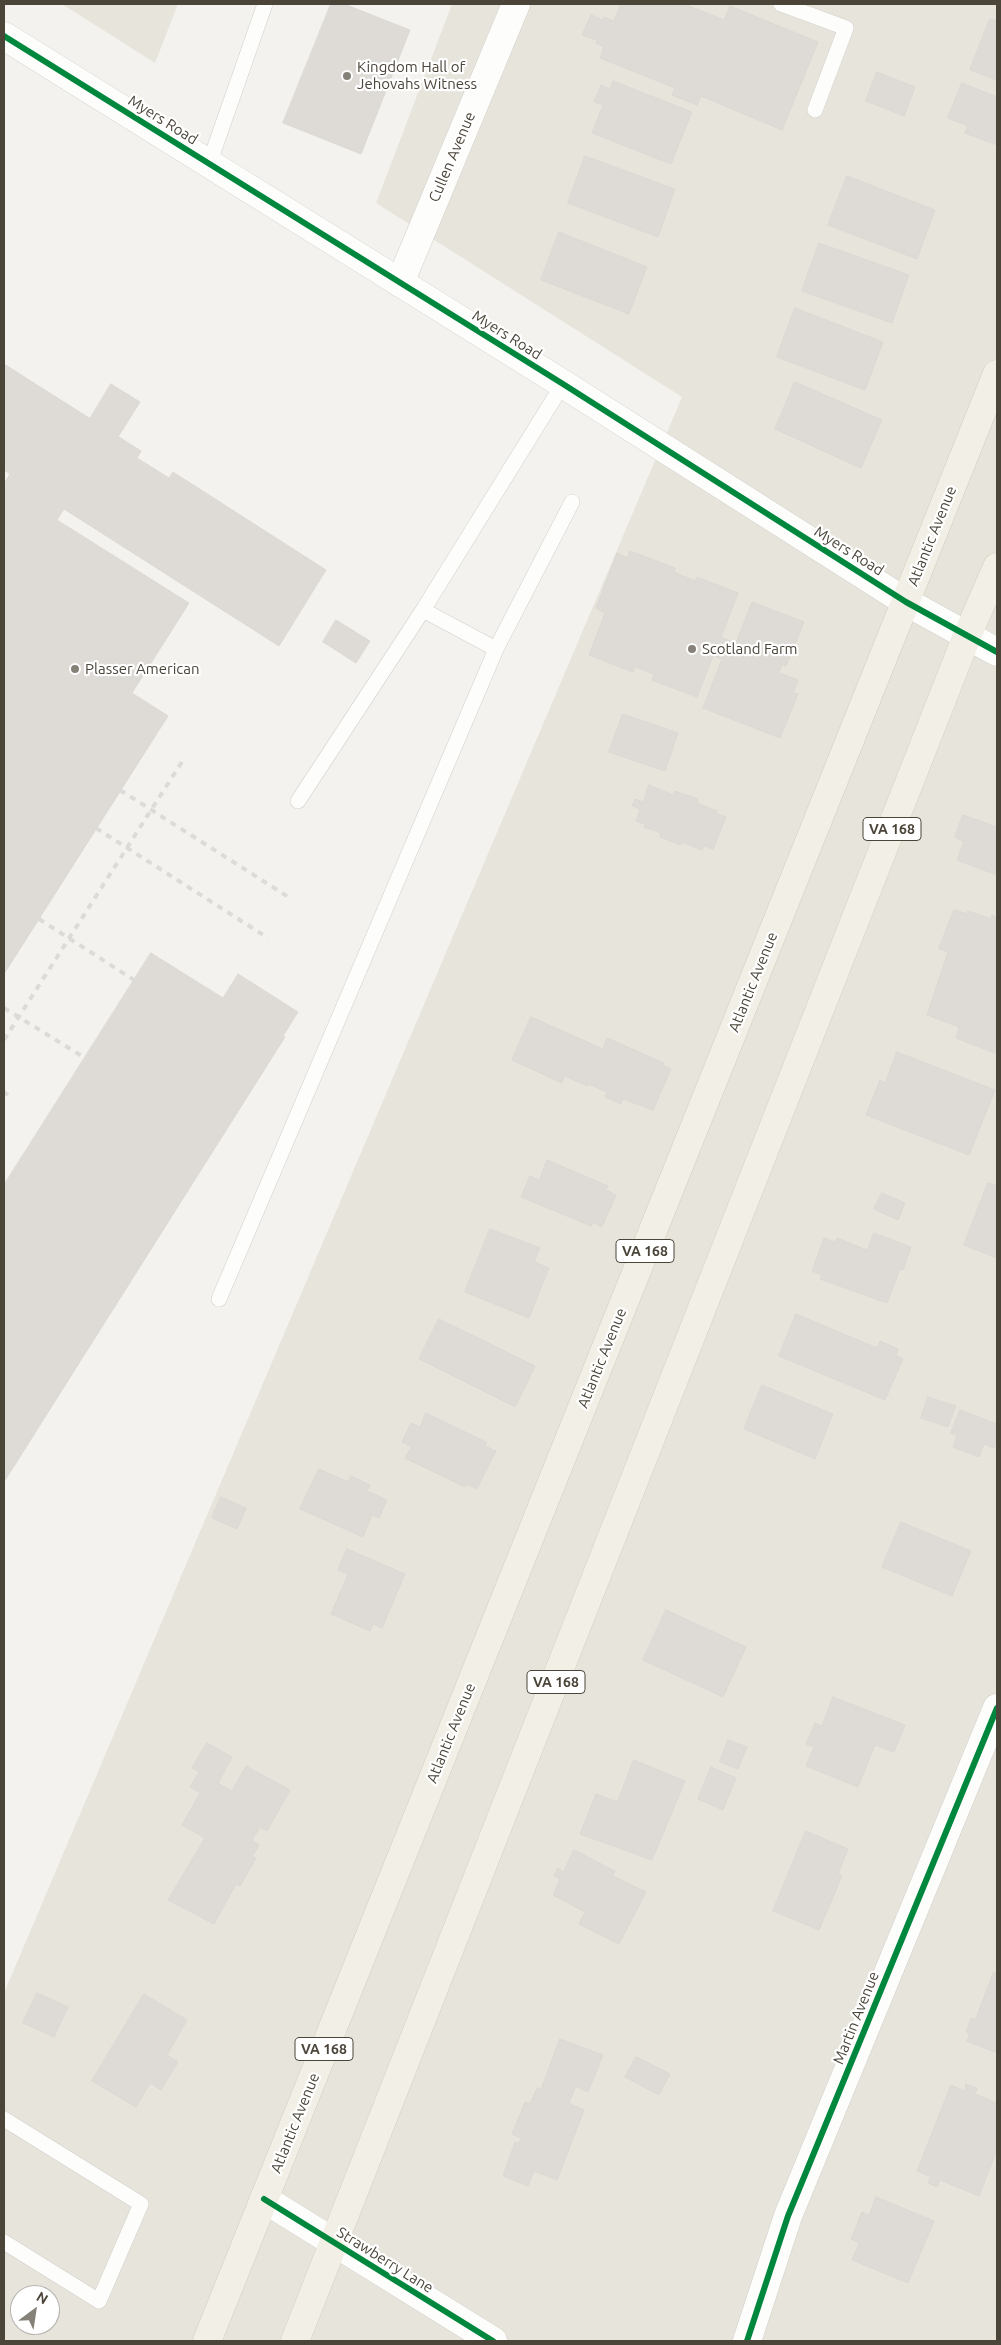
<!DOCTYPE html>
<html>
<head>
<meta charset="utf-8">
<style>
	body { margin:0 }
	#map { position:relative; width:1001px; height:2345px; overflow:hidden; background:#f4f2ee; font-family:Ubuntu,sans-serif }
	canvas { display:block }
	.frame { position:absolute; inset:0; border:5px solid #4b4439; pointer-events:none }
	.north { position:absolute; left:10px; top:2285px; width:50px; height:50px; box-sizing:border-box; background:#fff; border:1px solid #b7b4b0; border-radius:50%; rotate:31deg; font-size:14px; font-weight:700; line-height:20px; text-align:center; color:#4b4439 }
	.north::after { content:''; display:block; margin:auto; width:18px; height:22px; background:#868178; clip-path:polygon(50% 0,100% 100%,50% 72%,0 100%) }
</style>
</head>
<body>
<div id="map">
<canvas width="1001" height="2345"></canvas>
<div class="frame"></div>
<div class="north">N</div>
</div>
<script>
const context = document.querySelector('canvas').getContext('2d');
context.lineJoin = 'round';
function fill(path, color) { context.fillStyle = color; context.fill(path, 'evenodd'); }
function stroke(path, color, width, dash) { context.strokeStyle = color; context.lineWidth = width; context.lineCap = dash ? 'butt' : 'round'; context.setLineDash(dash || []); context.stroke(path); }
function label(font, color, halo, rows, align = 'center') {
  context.font = font + ' Ubuntu,sans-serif'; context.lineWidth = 4.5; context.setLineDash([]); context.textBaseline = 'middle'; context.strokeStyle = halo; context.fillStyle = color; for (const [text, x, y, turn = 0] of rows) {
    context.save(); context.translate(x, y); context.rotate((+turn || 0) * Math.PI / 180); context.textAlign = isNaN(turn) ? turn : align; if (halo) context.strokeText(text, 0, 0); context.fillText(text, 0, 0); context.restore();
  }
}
fill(new Path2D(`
	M62,4H178L155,63Z
	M452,4H997V2341H4V1993L682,397L376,203ZM20,2295H50V2325H20Z`), '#e7e4dc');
const building = new Path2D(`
	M331,4H344L410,30L361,154L283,123Z
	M621,4H684L724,20L730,6L818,42L782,130L701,96L697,105L672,95L675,88L600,58L604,47L596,43L597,40L582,35L591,15L603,20L604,17L614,21Z
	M990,19L997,21V80L970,70Z
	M877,72L915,87L904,116L866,101Z
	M613,81L692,112L671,164L592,133L603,105L594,102L601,85L610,89Z
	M962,83L997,97V145L965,133L968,126L948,118Z
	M585,156L675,189L658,237L568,203Z
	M847,176L935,210L917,259L828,225Z
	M559,232L647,267L629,314L541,280Z
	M819,243L909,275L892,323L802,291Z
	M795,308L883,342L865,390L777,357Z
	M4,364L141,451L137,458L169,478L173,472L326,570L279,646L64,509L57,520L189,603L132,693L168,716L4,974V484L10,474L4,470Z
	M795,382L882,420L861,468L775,429Z
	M111,384L140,402L118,437L90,419Z
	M630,551L675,568L674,572L695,581L697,577L738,593L721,637L736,643L752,602L804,622L786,666L782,664L779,673L798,680L793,693L798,694L780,738L703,708L722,659L713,656L697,697L652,680L654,674L635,667L633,672L589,655L605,613L596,608L617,553L627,558Z
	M336,620L370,641L356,663L323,642Z
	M623,714L678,733L665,771L609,752Z
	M649,785L673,795L675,791L698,799L697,803L717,811L716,813L726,817L713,849L704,846L702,850L682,842L681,845L660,837L661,833L644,827L645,824L636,821L640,809L632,806L635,799L643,802Z
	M963,815L997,827V875L957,860L964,842L955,837Z
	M954,910L967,914L968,911L991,919L992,915L997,918V1054L956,1038L959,1027L927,1015L948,952L939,949Z
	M151,953L223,998L238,974L298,1012L283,1036L285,1037L4,1482V1185Z
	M531,1017L603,1049L607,1038L664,1063L663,1065L671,1069L653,1110L623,1099L621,1104L605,1097L607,1092L588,1084L587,1086L565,1076L562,1083L512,1060Z
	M897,1052L995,1090L969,1155L866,1115L880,1080L885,1083Z
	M547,1160L608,1186L606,1190L616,1195L602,1227L593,1222L591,1226L521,1197L530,1176L539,1180Z
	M988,1183L997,1186V1258L964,1245Z
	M882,1193L905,1203L898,1220L874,1209Z
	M490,1229L540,1248L534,1262L549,1268L529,1318L465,1292Z
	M874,1233L911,1247L903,1270L900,1269L887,1303L820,1279L822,1275L812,1271L824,1238L835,1242L837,1238L867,1250Z
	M796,1314L877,1348L880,1341L898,1349L896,1355L903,1359L885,1400L779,1356Z
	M439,1319L535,1366L515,1407L419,1359Z
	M762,1385L833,1414L815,1459L744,1429Z
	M928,1397L956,1406L948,1427L921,1418Z
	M960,1410L997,1424V1439L994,1448L984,1444L979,1457L953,1447L957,1435L951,1433Z
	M426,1413L486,1442L485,1446L496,1451L477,1489L467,1484L465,1487L405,1458L411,1447L402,1442L411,1423L420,1427Z
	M319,1469L348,1482L351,1476L370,1485L367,1491L387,1500L379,1518L372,1515L363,1537L300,1509Z
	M221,1497L246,1508L237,1529L212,1518Z
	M901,1522L971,1551L952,1596L882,1567Z
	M347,1549L405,1574L382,1628L373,1624L370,1631L331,1614L348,1574L338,1570Z
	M666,1610L746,1647L723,1697L643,1660Z
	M833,1697L905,1725L894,1752L875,1745L858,1787L806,1766L814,1747L806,1744L815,1723L822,1726Z
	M728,1740L747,1747L738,1769L720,1762Z
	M207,1743L232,1757L218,1783L232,1791L246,1766L290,1790L267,1831L260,1827L252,1840L259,1845L252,1857L256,1858L240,1886L236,1884L214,1924L168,1900L205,1838L182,1825L200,1793L190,1787L199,1772L192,1768Z
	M634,1760L685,1781L652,1860L580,1834L596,1794L617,1802Z
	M711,1767L736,1778L723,1810L698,1799Z
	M806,1831L848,1849L838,1874L842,1876L819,1930L773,1911Z
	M574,1850L615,1871L613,1876L646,1892L619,1944L579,1924L585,1912L553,1895L560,1879L554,1876L558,1868L563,1872Z
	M994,1972L997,1974V2053L967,2041L970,2034L966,2032L971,2018L975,2020Z
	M37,1993L68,2007L54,2037L23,2023Z
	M144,1994L187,2020L167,2055L178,2062L161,2090L150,2083L136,2107L92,2081Z
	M560,2039L603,2055L588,2092L576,2086L569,2103L584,2110L557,2180L534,2171L528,2186L503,2176L515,2142L519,2143L521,2138L512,2134L525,2102L530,2104L537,2088L541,2089Z
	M636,2057L670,2074L659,2095L625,2077Z
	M966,2084L977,2088L975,2094L997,2103V2150L979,2196L940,2180L937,2187L928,2183L931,2177L917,2171L951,2085L965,2091Z
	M876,2197L934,2221L908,2283L852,2260L859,2243L851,2239L862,2212L869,2215Z`);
fill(building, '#dedbd6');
stroke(building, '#dcd9d4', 1);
const service = new Path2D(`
	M781,4L846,28L815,110
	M209,164L265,4
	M423,610L496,649L572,502
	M298,801L423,610L563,384
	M219,1299L496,649
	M4,2119L141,2204L99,2301L4,2242`);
const minor = new Path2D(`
	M4,36L563,384L906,602L997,652
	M400,283L516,4
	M264,2199L493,2341
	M747,2341L788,2216L997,1708`);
const primary = new Path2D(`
	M207,2341L997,374
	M295,2341L967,636L997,567`);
stroke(service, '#d2d0cb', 16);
stroke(minor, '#d2d0cb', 29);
stroke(primary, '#d6cebb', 29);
stroke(service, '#fdfdfc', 15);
stroke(minor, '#fdfdfc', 28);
stroke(primary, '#f2efe6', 28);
stroke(new Path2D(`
	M120,790L290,898
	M96,828L268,938
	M39,919L134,980
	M4,1008L85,1058
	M4,1040L185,757
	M4,1092L8,1095`), '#dbdbda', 4, [6, 6]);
stroke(new Path2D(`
	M4,36L563,384L906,602L997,652
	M264,2199L493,2341
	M747,2341L788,2216L997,1708`), '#00873e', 6);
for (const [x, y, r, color] of [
	[347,76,5,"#868178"],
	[692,649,5,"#868178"],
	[75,669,5,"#868178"]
]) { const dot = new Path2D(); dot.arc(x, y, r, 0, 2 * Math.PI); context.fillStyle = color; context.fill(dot); stroke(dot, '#fff', 2); }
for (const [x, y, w] of [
	[892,829,58],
	[645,1251,58],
	[556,1682,58],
	[324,2049,58]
]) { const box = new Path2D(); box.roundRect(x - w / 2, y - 11.5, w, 23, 4); context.fillStyle = '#fff'; context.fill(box); stroke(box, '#4b4439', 1); }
label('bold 14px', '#4b4439', null, [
	["VA 168",892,829],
	["VA 168",645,1251],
	["VA 168",556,1682],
	["VA 168",324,2049]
]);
label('15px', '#4b4439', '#fff', [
	["Kingdom Hall of",357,67],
	["Jehovahs Witness",357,84],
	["Scotland Farm",702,649],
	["Plasser American",85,669]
], 'left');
label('15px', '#4b4439', '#fff', [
	["Myers Road",163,120,32],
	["Cullen Avenue",452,157,-67],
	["Myers Road",507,335,32],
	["Atlantic Avenue",932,536,-68],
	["Myers Road",849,551,32],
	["Atlantic Avenue",753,982,-68],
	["Atlantic Avenue",602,1358,-68],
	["Atlantic Avenue",451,1733,-68],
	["Martin Avenue",856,2018,-68],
	["Atlantic Avenue",295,2123,-68],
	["Strawberry Lane",385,2260,32]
]);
</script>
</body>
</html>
